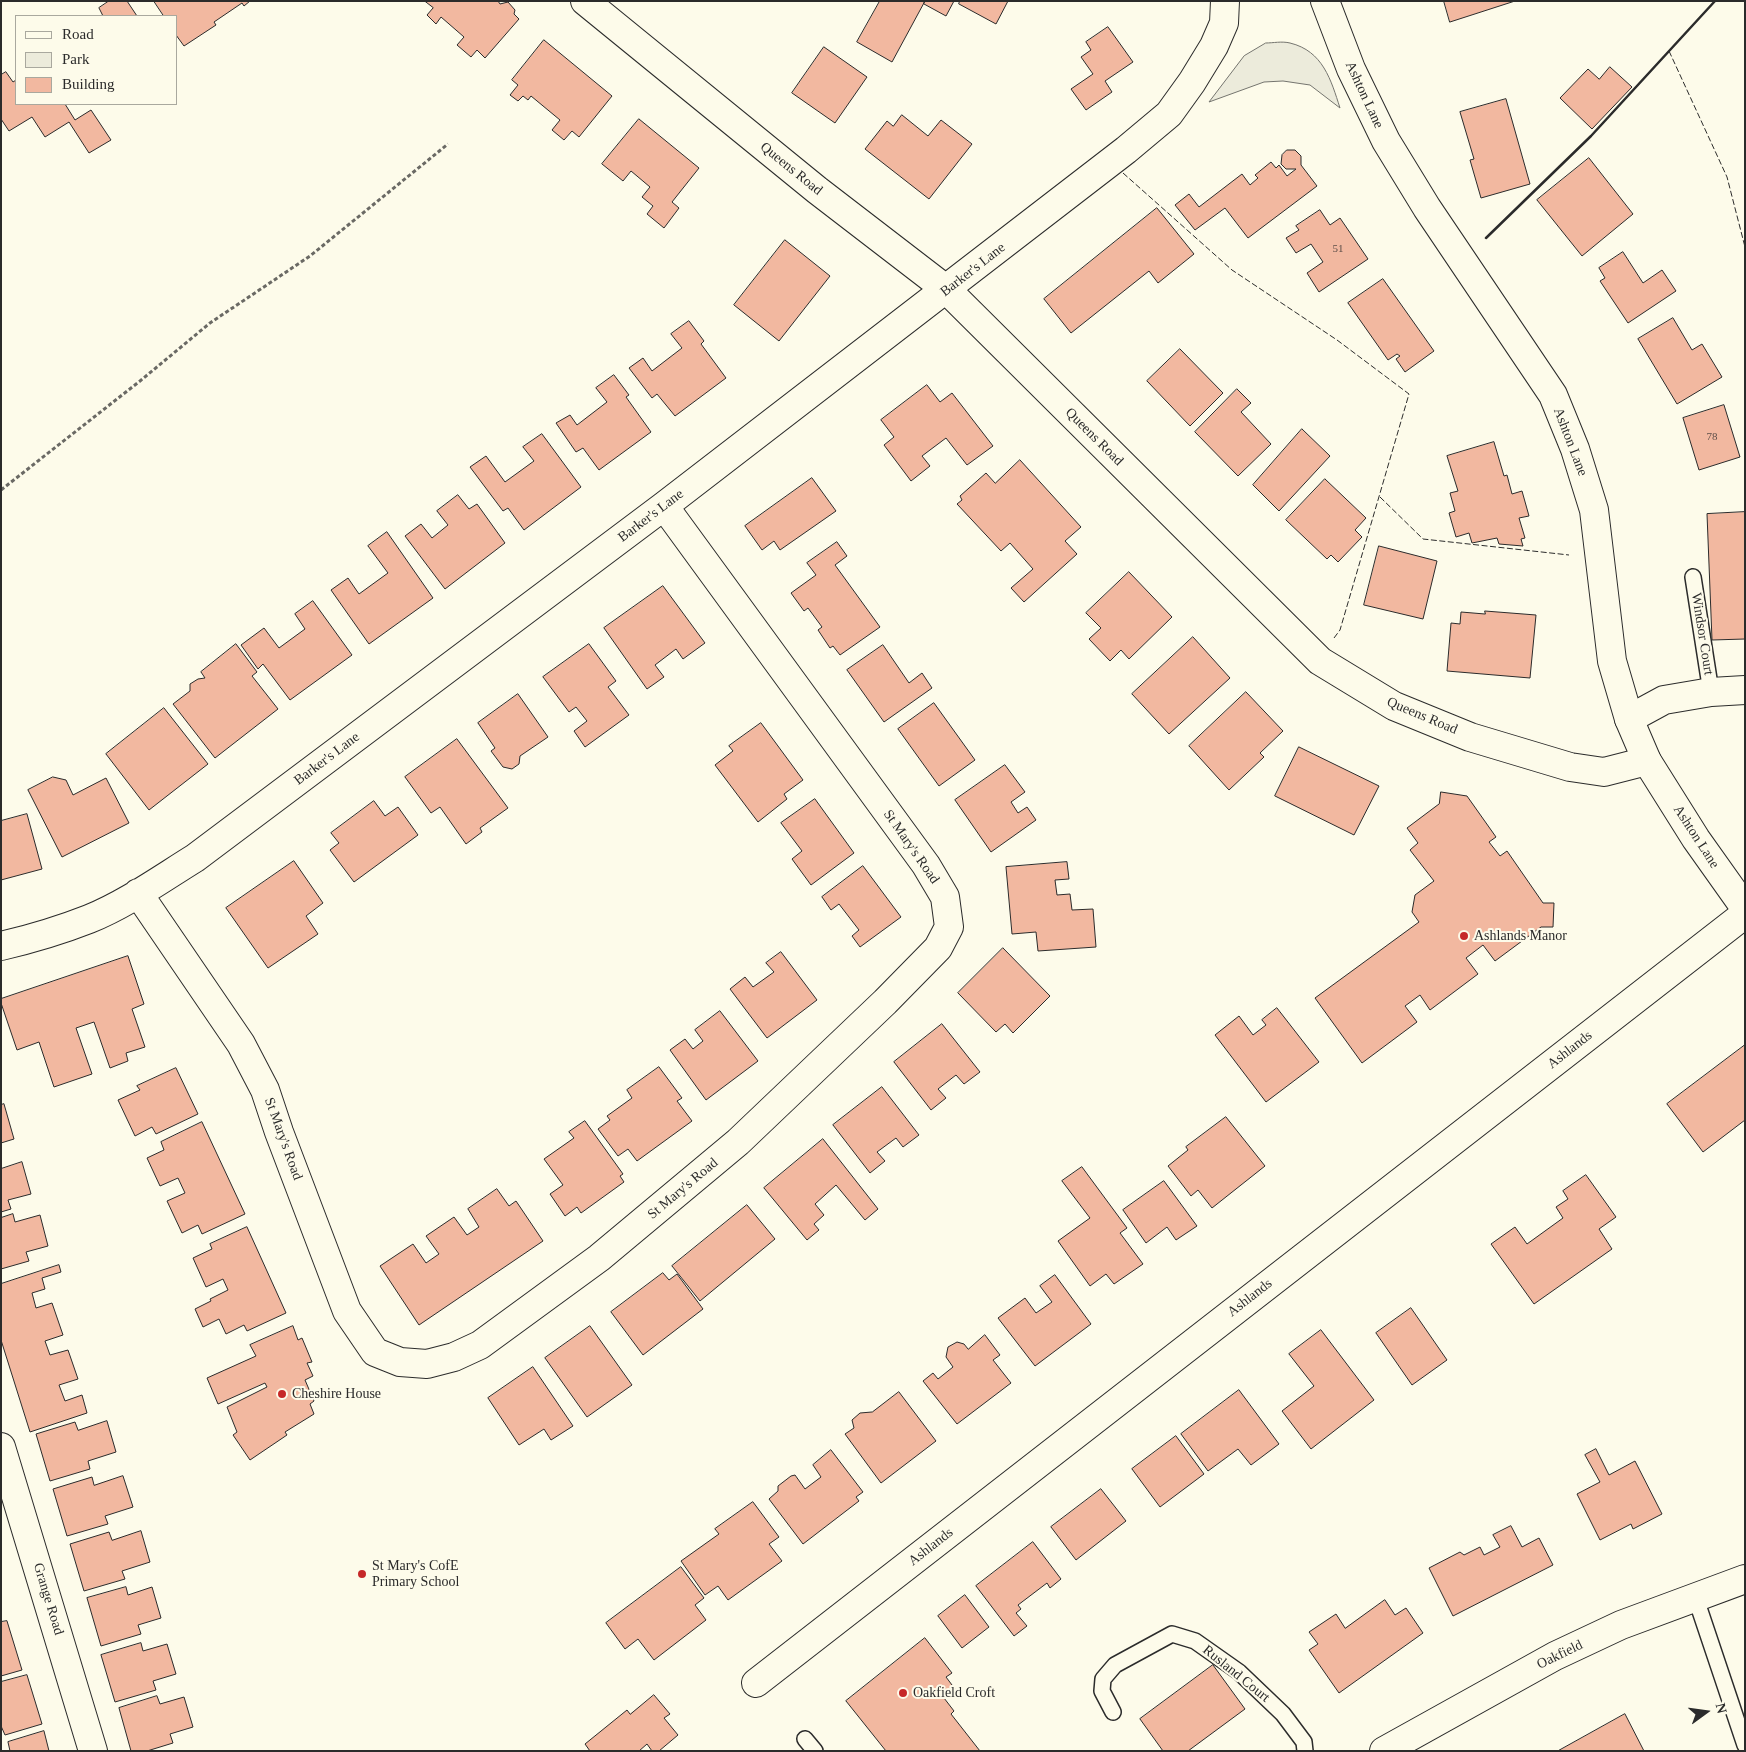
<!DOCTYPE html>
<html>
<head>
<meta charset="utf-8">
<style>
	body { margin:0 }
	#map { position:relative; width:1746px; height:1752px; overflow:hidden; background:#fdfbea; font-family:"Times New Roman",serif }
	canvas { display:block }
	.frame { position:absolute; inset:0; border:2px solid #2b2b2b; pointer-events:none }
	.legend { position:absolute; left:15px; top:15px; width:162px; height:90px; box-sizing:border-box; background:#fdfbea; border:1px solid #a9a89e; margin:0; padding:6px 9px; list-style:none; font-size:15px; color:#2b2b2b }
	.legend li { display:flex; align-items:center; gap:10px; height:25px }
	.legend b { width:25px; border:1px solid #a9a89e }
	.north { position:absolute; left:1681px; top:1687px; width:50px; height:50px; -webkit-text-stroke:4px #fdfbea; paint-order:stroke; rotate:76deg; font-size:14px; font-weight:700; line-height:20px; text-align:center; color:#2b2b2b }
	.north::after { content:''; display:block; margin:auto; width:18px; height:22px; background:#2b2b2b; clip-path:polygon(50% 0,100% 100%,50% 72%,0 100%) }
</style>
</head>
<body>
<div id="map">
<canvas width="1746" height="1752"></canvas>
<div class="frame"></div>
<ul class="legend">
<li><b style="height:6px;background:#fdfbea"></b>Road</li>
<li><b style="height:14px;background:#ecebdb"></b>Park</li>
<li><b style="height:14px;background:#f2b8a0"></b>Building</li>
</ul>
<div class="north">N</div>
</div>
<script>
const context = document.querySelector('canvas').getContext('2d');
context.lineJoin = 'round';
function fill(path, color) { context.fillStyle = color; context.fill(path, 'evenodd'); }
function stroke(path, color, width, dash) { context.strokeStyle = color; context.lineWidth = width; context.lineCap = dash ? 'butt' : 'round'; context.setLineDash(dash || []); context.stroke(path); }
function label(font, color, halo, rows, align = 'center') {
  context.font = font + ' "Times New Roman",serif'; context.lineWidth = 4; context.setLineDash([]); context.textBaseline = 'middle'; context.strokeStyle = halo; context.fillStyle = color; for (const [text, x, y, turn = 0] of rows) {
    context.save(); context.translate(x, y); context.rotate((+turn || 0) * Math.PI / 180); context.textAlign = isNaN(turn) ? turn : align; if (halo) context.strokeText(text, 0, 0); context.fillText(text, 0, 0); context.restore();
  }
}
const green = new Path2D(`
	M1266,43C1273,43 1282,41 1290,43C1323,51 1331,80 1340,108L1310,85L1283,81L1264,82L1209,102L1244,56Z`);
fill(green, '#ecebdb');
stroke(green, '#74746e', 1);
const building = new Path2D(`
	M109,1H127L137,16H103L99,8Z
	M154,1H250L244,6L242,3L214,22L216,25L184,46L176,35V16H164Z
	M425,1H498L500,4L508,2L515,10L514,14L519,19L485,58L477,50L471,57L457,45L464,37L441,17L436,24L427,15L433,8Z
	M880,1H925L892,62L857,42Z
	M925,1H954L946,16L924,4Z
	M960,1H1008L996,24L959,4Z
	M1444,1H1515L1450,22Z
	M1108,27L1133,62L1105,81L1112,92L1086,110L1071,89L1093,74L1081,57L1091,50L1086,42Z
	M544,40L612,96L579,137L572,131L564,140L552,130L560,120L531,96L528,100L523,96L518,101L510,95L518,85L512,80Z
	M824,47L867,77L835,123L792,93Z
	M1610,67L1632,87L1592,129L1560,98L1588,69L1599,79Z
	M6,72L13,82L16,80V104H65L75,120L91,110L111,140L89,153L69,122L45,137L32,117L9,131L1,119V75Z
	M1506,99L1530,184L1481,198L1470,160L1474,159L1460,112Z
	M902,115L928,136L941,120L972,144L929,199L865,149L887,121L893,126Z
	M639,119L699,168L672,202L679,208L664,228L647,214L653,206L642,197L650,187L631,171L623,181L602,164Z
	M1287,150H1295L1301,156V165L1317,186L1248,238L1225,208L1195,230L1175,205L1189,194L1199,207L1242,174L1250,185L1258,178L1255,175L1271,162L1276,168L1279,165L1287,176L1296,169H1286L1281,164L1282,155Z
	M1589,158L1633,214L1582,256L1537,200Z
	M1157,208L1194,254L1158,283L1149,271L1071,333L1044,299Z
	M1320,210L1330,225L1340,218L1368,259L1319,292L1307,273L1323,262L1311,244L1296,253L1286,238L1299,230L1296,226Z
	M785,240L830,276L779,341L734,305Z
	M1623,252L1643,283L1662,270L1676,291L1628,323L1600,281L1605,278L1599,268Z
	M1383,279L1434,351L1405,372L1396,359L1400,356L1397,354L1388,360L1348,303Z
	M1673,318L1692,350L1702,344L1722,377L1677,404L1638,339Z
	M689,321L704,341L701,344L726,378L675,416L657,394L652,398L629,368L643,358L652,371L682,348L671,334Z
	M1180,349L1223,393L1190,426L1147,381Z
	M614,375L629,395L626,397L651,432L599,470L583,448L576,452L556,423L570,415L577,425L607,402L596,388Z
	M927,385L940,402L952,393L993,446L967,465L946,438L922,456L930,466L911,481L884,445L894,437L881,420Z
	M1237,389L1251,403L1241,412L1271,444L1238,476L1195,432Z
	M1724,405L1740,457L1699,470L1683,418Z
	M1302,429L1330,456L1279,511L1253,485Z
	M542,434L581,487L524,530L508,508L503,511L470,467L486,456L505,482L534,461L523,447Z
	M1494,442L1504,476L1507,475L1512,494L1522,491L1529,516L1519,518L1525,538L1521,539L1523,546L1499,544L1497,538L1472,543L1469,533L1456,537L1449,513L1455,511L1450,493L1458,491L1447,456Z
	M1020,460L1081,527L1065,541L1077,554L1024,602L1011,588L1033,569L1010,543L1001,551L957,504L962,500L960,496L986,473L995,483Z
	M812,478L836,511L780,550L774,541L762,550L745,526Z
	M1325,479L1366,518L1355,530L1362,537L1338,562L1331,555L1327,559L1286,520Z
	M458,495L469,509L477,504L505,543L445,589L405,536L421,524L432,538L448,525L437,511Z
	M1745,512V639L1712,640L1707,514Z
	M387,532L433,598L369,644L331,590L348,578L359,594L388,573L368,546Z
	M837,542L847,556L835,565L880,627L840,655L833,646L830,648L818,630L822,627L808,608L804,611L791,593L816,575L807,563Z
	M1379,546L1437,561L1423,619L1364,605Z
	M1129,572L1172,617L1129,659L1121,650L1110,661L1089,639L1101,628L1086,613Z
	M663,586L705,643L683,659L676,649L655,665L664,677L647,689L604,628Z
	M313,601L352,655L290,700L263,664L258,669L241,645L264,628L279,648L305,629L295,614Z
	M1485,611L1536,615L1530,678L1447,671L1451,623L1460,624L1461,612L1485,614Z
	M1193,637L1230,678L1169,734L1132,694Z
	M236,644L257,672L252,676L278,709L215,758L173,704L190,691V684L198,679L205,678L201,672Z
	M589,644L616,681L608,687L629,715L585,747L574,731L587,721L576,707L569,712L543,677Z
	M883,645L909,683L922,673L932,688L884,722L847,670Z
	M1246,692L1283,731L1260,753L1264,757L1229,790L1189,746Z
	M518,694L548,737L520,756L519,764L512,769L503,767L491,751L495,748L478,723Z
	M934,703L975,760L939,786L898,729Z
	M164,708L208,764L149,810L106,754Z
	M761,723L803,780L784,794L787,799L758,822L715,765L733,751L729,746Z
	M457,739L508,808L480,828L482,832L466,844L440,807L431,813L405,777Z
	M1299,747L1379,786L1354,835L1275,796Z
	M1005,765L1025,792L1011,802L1018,813L1027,807L1036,820L991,852L955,800Z
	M53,777L66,780L73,795L106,778L129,823L62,857L28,790Z
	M1441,792L1467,796L1496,837L1489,842L1500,856L1507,851L1543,903H1554L1553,927H1541L1495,961L1483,945L1466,958L1478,974L1430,1010L1420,995L1405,1006L1417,1022L1362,1063L1315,998L1419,922L1412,912L1415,895L1434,881L1410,850L1418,843L1407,828L1439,804Z
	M815,799L854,853L811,885L792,859L802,851L781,823Z
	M374,801L385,816L398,807L418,835L354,882L330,850L339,843L331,833Z
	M27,814L42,869L1,880V821Z
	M294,861L323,903L306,916L318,934L268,968L226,908Z
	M1067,862L1069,879L1055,880L1057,895L1070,894L1072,910L1093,909L1096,947L1038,951L1036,932L1012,934L1006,867Z
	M863,866L901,917L860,947L852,936L859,930L839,904L831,910L822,897Z
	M1003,948L1050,996L1013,1033L1005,1024L996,1032L958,993Z
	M781,952L817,1000L767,1038L730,989L745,977L753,987L774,972L766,963Z
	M128,956L144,1004L132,1009L145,1047L126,1053L128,1061L110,1068L94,1022L76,1028L92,1074L54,1087L39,1042L17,1050L1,1003V999Z
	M1277,1008L1319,1062L1266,1102L1215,1035L1239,1016L1253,1035L1266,1025L1262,1020Z
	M720,1011L758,1061L706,1100L670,1050L685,1039L693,1049L703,1041L695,1030Z
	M942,1024L980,1072L964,1084L956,1075L938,1089L946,1098L931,1110L894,1062Z
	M1745,1045V1120L1703,1152L1667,1104Z
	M659,1067L682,1098L677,1101L692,1121L637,1161L628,1149L618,1156L598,1129L610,1120L607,1116L632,1098L627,1090Z
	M176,1068L198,1114L156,1134L152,1127L135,1136L118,1100L140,1090L137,1086Z
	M882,1087L919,1135L903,1147L896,1138L877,1152L885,1161L870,1173L833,1125Z
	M4,1104L14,1139L1,1143V1105Z
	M1226,1117L1265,1166L1212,1208L1198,1190L1191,1196L1168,1166L1188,1150L1186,1147Z
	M585,1121L623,1174L620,1176L624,1182L581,1213L577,1207L565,1216L550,1194L563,1185L544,1159L574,1138L569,1132Z
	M202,1122L245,1214L202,1234L198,1225L182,1233L167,1201L185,1193L178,1178L160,1186L147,1158L164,1150L161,1142Z
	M823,1139L878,1209L865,1220L836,1185L815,1204L824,1215L814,1224L819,1230L807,1240L764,1188Z
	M22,1162L31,1194L8,1200L11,1209L1,1212V1169Z
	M1082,1167L1127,1228L1120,1233L1143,1264L1114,1284L1106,1274L1090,1286L1058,1241L1090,1218L1062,1181Z
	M1586,1175L1616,1217L1599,1229L1612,1249L1534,1304L1491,1244L1515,1227L1527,1244L1563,1218L1556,1207L1568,1199L1563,1191Z
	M1164,1181L1197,1226L1176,1240L1167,1227L1146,1243L1123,1210Z
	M497,1189L509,1206L516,1201L543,1241L419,1325L380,1266L413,1244L426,1263L439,1254L426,1236L454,1217L467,1235L479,1227L468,1209Z
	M747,1205L775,1239L700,1301L672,1266Z
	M13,1214L15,1222L40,1215L48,1246L26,1252L29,1261L1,1269V1218Z
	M247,1227L286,1313L247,1331L244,1325L226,1334L219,1319L203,1327L195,1309L211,1301L210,1299L228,1290L223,1279L206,1287L193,1258L212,1249L210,1244Z
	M59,1265L61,1272L42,1278L45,1289L32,1293L36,1308L52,1303L63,1335L45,1341L50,1355L68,1350L78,1379L59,1385L65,1401L82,1395L87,1413L30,1432L1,1340V1284Z
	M663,1273L669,1280L677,1274L703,1309L643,1355L611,1312Z
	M1055,1275L1091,1324L1035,1366L998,1318L1025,1298L1036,1313L1052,1302L1040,1286Z
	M1411,1308L1447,1360L1412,1385L1376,1333Z
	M293,1326L298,1340L302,1338L312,1362L307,1363L313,1376L305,1380L314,1401L310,1404L314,1414L285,1432L287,1435L250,1460L233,1435L237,1432L227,1407L267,1387L265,1383L218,1404L207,1378L256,1356L250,1345Z
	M590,1326L632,1385L587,1417L545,1358Z
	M1321,1330L1374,1400L1311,1449L1282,1411L1314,1386L1289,1354Z
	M985,1335L1000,1355L993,1360L1011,1383L957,1424L923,1381L933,1373L938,1379L953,1367L946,1357L948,1347L957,1342L964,1344L968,1349Z
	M533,1367L573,1426L551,1440L544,1429L519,1445L488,1398Z
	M1239,1390L1279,1444L1251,1465L1238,1449L1208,1471L1181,1434Z
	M899,1392L936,1441L881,1483L845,1434L854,1428L852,1420L860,1413L872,1412Z
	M107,1421L116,1452L88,1461L90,1469L50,1481L36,1434L75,1422L78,1430Z
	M1176,1436L1204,1474L1160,1507L1132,1469Z
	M1596,1449L1609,1475L1635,1461L1662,1514L1633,1529L1631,1524L1600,1540L1577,1494L1600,1482L1585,1455Z
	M831,1450L863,1492L856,1497L859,1501L803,1544L769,1499L778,1491V1486L791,1476L795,1475L805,1489L821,1477L813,1465Z
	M123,1476L133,1507L105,1516L108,1524L67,1536L53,1489L92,1477L94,1485Z
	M1101,1489L1126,1521L1076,1560L1051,1527Z
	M753,1502L779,1537L769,1544L782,1561L728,1600L718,1586L705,1595L681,1561L719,1534L715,1529Z
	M1511,1526L1522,1547L1539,1538L1553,1565L1453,1616L1429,1568L1460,1552L1464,1555L1480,1547L1484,1555L1500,1547L1493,1535Z
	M141,1531L150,1562L122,1571L125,1579L84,1591L70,1544L109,1532L112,1540Z
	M1033,1542L1061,1579L1050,1588L1047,1583L1018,1605L1021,1609L1016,1613L1027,1626L1014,1636L976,1586Z
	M681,1567L704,1598L695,1605L706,1620L654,1660L638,1639L625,1649L606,1623Z
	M126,1587L128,1595L152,1587L161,1618L138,1625L141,1634L101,1646L87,1598Z
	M965,1595L989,1627L962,1648L938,1616Z
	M1385,1600L1395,1615L1406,1608L1423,1633L1339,1693L1309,1650L1318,1644L1309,1632L1336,1614L1345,1628Z
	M7,1621L22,1670L1,1676V1622Z
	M925,1638L952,1673L946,1677L955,1689L944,1698L954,1711L951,1714L980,1751H886L846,1701Z
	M141,1643L143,1651L167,1644L176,1674L153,1681L156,1690L115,1702L101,1655Z
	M1213,1665L1245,1709L1188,1751H1163L1140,1719Z
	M27,1675L42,1724L5,1735L1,1726V1682Z
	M654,1695L670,1714L664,1718L678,1735L659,1751H652L647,1744L639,1751H590L585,1744L627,1710L630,1714Z
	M157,1696L160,1704L184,1697L193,1727L170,1734L173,1743L147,1751H131L119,1708Z
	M1625,1714L1644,1751H1558Z
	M44,1731L49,1751H10L8,1742Z`);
fill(building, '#f2b8a0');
stroke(building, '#2b2b2b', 1);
const lane = new Path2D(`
	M1693,577L1711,692
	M1695,1596L1745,1745
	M1113,1712L1102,1691L1103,1679L1115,1665L1172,1634L1195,1641L1239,1672L1283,1714L1304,1742L1305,1751
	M805,1739L815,1751`);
const street = new Path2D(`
	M585,1L817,190L947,290L1320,661L1394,706L1470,737L1570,767L1604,772L1647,761
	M1629,719L1664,700L1711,692L1745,690
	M138,893L241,1044L265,1090L279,1132L347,1311L375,1352L400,1362L427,1364L454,1357L480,1345L599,1258L738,1142L885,1002L938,948L949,927L945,897L926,865L664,506
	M1,946C31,939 61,930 89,919C126,904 161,879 195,858L664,506L1126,150L1169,114L1192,82L1214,46L1224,23L1225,1
	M1,1447L93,1751
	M756,1683L1745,914
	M1384,1751L1555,1656L1621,1625L1745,1579`);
const secondary = new Path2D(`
	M1325,1L1351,69L1386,141L1427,208L1553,395L1575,449L1594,510L1612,661L1629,719L1647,761L1696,839L1745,908`);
stroke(lane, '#2b2b2b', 18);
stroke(street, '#2b2b2b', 30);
stroke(secondary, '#2b2b2b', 30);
stroke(new Path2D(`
	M1,490L140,381L210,323L310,256L448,144`), '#6a6964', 3, [4, 2.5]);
stroke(lane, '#fdfbea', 15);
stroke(street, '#fdfbea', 28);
stroke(secondary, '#fdfbea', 28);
stroke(new Path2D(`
	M1669,51L1727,177L1745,247
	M1123,173L1232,270L1337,340L1409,394L1340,630L1334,638
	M1380,497L1423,539L1569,555`), '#2b2b2b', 1, [6, 2.5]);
stroke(new Path2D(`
	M1486,238L1591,136L1715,1`), '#2b2b2b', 2.5);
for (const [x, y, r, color] of [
	[1464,936,5,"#c62828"],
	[282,1394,5,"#c62828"],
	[362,1574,5,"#c62828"],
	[903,1693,5,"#c62828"]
]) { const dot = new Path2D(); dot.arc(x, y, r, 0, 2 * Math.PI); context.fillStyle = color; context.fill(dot); stroke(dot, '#fdfbea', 2); }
label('11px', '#5d4e48', null, [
	["51",1338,249],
	["78",1712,437]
]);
label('14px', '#2b2b2b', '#fdfbea', [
	["Ashton Lane",1364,95,65],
	["Queens Road",791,169,39],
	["Barker's Lane",973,270,-38],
	["Queens Road",1094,437,45],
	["Ashton Lane",1570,442,69],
	["Barker's Lane",651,516,-37],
	["Windsor Court",1702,634,81],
	["Queens Road",1422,716,23],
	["Barker's Lane",327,759,-37],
	["Ashton Lane",1696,837,57],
	["St Mary's Road",911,847,55],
	["Ashlands",1570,1050,-38],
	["St Mary's Road",283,1139,70],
	["St Mary's Road",683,1189,-40],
	["Ashlands",1250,1298,-38],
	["Ashlands",931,1547,-38],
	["Grange Road",48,1599,73],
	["Oakfield",1560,1655,-26],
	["Rusland Court",1236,1674,39]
]);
label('14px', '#2b2b2b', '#fdfbea', [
	["Ashlands Manor",1474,936],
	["Cheshire House",292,1394],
	["St Mary's CofE",372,1566],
	["Primary School",372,1582],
	["Oakfield Croft",913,1693]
], 'left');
</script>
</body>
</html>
